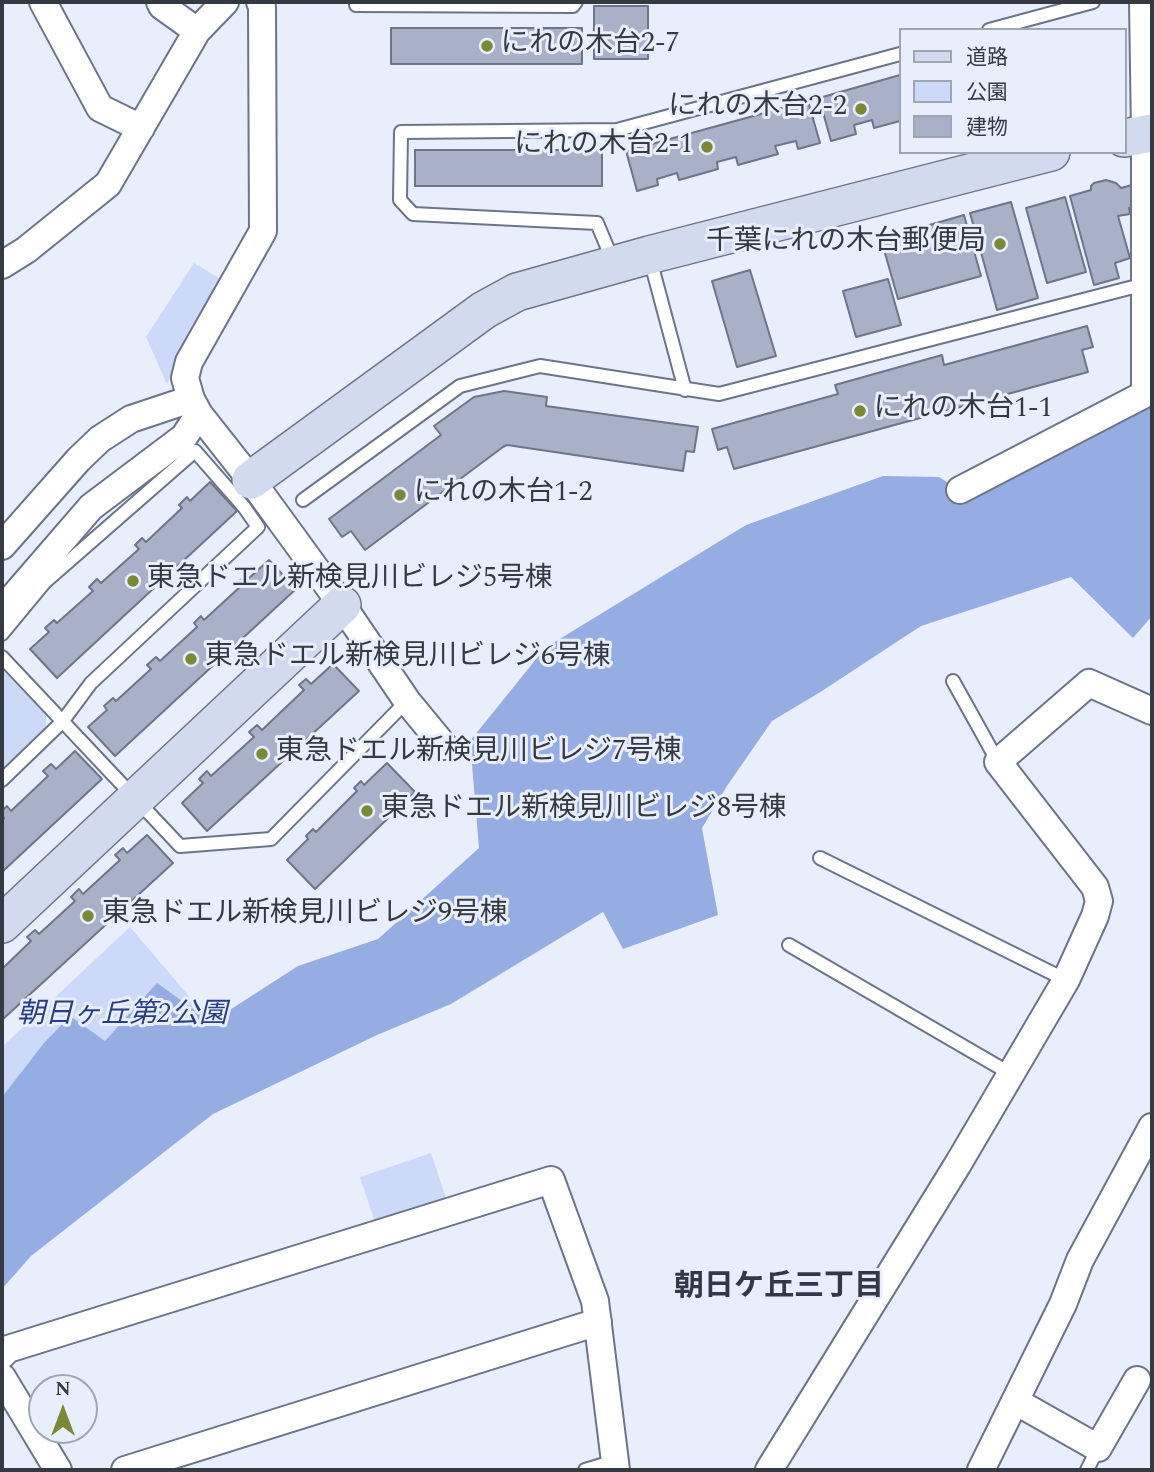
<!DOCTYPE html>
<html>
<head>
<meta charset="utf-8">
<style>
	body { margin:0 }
	#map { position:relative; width:1154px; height:1472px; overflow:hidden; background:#e8eefc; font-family:Spectral,"Noto Sans JP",serif }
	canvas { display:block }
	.frame { position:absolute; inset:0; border:4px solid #353941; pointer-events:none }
	.legend { position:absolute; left:899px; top:28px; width:228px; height:126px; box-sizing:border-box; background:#e8eefc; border:2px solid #a0a6b1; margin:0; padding:9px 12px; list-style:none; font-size:21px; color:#353941 }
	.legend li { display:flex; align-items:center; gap:14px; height:35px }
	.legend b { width:35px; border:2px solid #a0a6b1 }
	.north { position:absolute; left:28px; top:1374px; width:70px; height:70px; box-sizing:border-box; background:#e8eefc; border:2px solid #a0a6b1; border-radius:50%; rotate:0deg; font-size:19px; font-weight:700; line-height:28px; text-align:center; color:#353941 }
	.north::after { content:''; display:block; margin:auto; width:24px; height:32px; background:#7b8836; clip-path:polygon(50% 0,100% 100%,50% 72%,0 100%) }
</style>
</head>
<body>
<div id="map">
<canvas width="1154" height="1472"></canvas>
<div class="frame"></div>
<ul class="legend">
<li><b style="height:9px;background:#d2daf0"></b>道路</li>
<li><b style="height:19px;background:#ccd9f8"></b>公園</li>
<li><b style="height:19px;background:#a8b1c7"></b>建物</li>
</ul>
<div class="north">N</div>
</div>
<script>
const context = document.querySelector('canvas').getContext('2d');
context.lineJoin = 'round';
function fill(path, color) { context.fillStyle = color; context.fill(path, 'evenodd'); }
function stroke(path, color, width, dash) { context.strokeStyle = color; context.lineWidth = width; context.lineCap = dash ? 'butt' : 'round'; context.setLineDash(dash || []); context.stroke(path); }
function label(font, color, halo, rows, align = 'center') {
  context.font = font + ' Spectral,"Noto Sans JP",serif'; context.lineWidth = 6; context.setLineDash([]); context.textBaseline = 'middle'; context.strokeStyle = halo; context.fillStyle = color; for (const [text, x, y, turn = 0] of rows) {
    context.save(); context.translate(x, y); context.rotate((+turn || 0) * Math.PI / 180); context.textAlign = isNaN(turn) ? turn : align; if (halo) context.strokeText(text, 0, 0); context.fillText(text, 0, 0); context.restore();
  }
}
fill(new Path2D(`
	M194,263L225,282L167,384L146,337Z
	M2,669L46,715V727L2,770Z
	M130,927L211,1022L2,1191V1044L4,1045Z
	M431,1153L447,1201L376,1225L360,1177Z`), '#ccd9f8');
fill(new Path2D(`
	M1152,399V616L1133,638L1071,577L921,626L822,691L772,721L727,786L702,828L718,915L623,949L603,912L451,1004L377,1035L213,1114L31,1256L2,1289V1097L44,1043L70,1016L105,1041L157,983L211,1022L298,966L378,939L479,848L470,741L545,648L746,525L883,476L939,477L960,490Z`), '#96ade4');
const building = new Path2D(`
	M594,6H648V59H594Z
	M391,28H582V64H391Z
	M900,75V121L874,128L872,120L854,125L856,134L831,141L819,98Z
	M808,101L820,143L798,149L796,141L775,146L778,154L738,165L736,157L717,162L718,169L679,180L677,173L657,179L658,185L637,191L626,151Z
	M415,150H602V186H415Z
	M1106,180L1116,183L1121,188L1132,185L1138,205L1129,208L1130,214L1118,216L1130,258L1115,263L1119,278L1094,285L1070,196L1091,190V186L1094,183Z
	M1065,197L1086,272L1047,283L1026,208Z
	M1011,202L1038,298L997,310L970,213Z
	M964,215L981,276L898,299L881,239Z
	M750,270L776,356L737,367L712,281Z
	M888,279L901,325L856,337L843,291Z
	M1087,326L1093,347L1082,350L1088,372L734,469L727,447L718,450L712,429L838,394L835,385L942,355L944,365Z
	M504,391L547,397L546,406L698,427L694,452L686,451L683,471L507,445L503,447L365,550L351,531L342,537L329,519L441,435L434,426L474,397Z
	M210,482L237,511L57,678L30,649L49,632L45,628L54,620L57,623L93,591L89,587L97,579L101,583L139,549L135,545L142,538L146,542L182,508L179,505L187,497L190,501Z
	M269,560L296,589L115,756L88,727L107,710L104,706L113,698L116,701L151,669L147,665L156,657L160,661L197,627L194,623L201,616L204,620L241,586L238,582L246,575L249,578Z
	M333,664L359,691L207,831L182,803L203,783L199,779L207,771L211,776L254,737L249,732L257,725L262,730L304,690L299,685L306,679L311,684Z
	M75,751L102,779L2,872V820L4,818L2,815V811L7,806L11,811L48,776L43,771L51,764L56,769Z
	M387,763L415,792L315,889L287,860L308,839L306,836L313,829L316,832L357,791L354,788L361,781L364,785Z
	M147,835L173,863L2,1020V969L31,941L27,937L35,930L39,934L75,901L71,897L79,889L83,894L120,860L115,855L123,848L127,853Z`);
fill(building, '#a8b1c7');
stroke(building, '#6c7589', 2);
const lane = new Path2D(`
	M356,2V5L573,6L576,2
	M989,30L1093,2
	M650,259L685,390
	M613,261L597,223L413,214L400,200L401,132L617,130L900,54
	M303,500L460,386L540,366L719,394L1145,284
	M2,634L45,582L195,451L244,507L258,527L91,683L62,722L2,780
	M2,657L180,846L271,839L407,701
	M953,681L998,762
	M820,858L1066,980
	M789,945L1011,1074
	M585,1470L615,1461
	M1087,1470L1098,1448`);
const street = new Path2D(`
	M43,2L100,108L141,128
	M160,2L162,6L197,31
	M260,2L262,7L263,231L189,362L185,378L191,399L199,414L251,480L342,605L407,701L444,746
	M2,265L26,250L108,184L197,31L225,2
	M960,490L1145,394V134L1143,2
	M2,546L79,459L100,439L131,419L191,399
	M2,610L91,507L184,437L199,414
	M2,1355L8,1349L551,1180L595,1301L616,1470
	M2,1377L58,1470
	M1015,1401L1098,1448L1137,1380
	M125,1470L598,1322
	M769,1470L958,1164L1066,980L1095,916L1099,901L1095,887L998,762L1089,683L1152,711
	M981,1470L1063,1304L1080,1260L1152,1127`);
const secondary = new Path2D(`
	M1124,138L1152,133
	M251,480L484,310L517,292L649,255L1051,152
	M2,924L342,605`);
stroke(lane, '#6c7489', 16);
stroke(street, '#6c7489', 30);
stroke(secondary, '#6c7489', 40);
stroke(lane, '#fff', 12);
stroke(street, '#fff', 26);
stroke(secondary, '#d2daf0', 37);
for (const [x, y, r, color] of [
	[487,46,7,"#7b8836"],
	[861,109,7,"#7b8836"],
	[707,147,7,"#7b8836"],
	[1000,244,7,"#7b8836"],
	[860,411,7,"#7b8836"],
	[400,495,7,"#7b8836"],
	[133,581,7,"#7b8836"],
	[191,659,7,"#7b8836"],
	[262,754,7,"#7b8836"],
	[367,811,7,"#7b8836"],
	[88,916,7,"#7b8836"]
]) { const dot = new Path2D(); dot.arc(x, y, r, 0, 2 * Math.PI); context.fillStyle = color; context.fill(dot); stroke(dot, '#e8eefc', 2.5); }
label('28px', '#353941', '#e8eefc', [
	["にれの木台2-7",501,46],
	["にれの木台2-2",847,109,"right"],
	["にれの木台2-1",693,147,"right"],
	["千葉にれの木台郵便局",986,244,"right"],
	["にれの木台1-1",874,411],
	["にれの木台1-2",414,495],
	["東急ドエル新検見川ビレジ5号棟",147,581],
	["東急ドエル新検見川ビレジ6号棟",205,659],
	["東急ドエル新検見川ビレジ7号棟",276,754],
	["東急ドエル新検見川ビレジ8号棟",381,811],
	["東急ドエル新検見川ビレジ9号棟",102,916]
], 'left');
label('italic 28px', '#293e80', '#e8eefc', [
	["朝日ヶ丘第2公園",122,1017]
]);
label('bold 30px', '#303849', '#e8eefc', [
	["朝日ケ丘三丁目",779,1289]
]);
</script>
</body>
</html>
